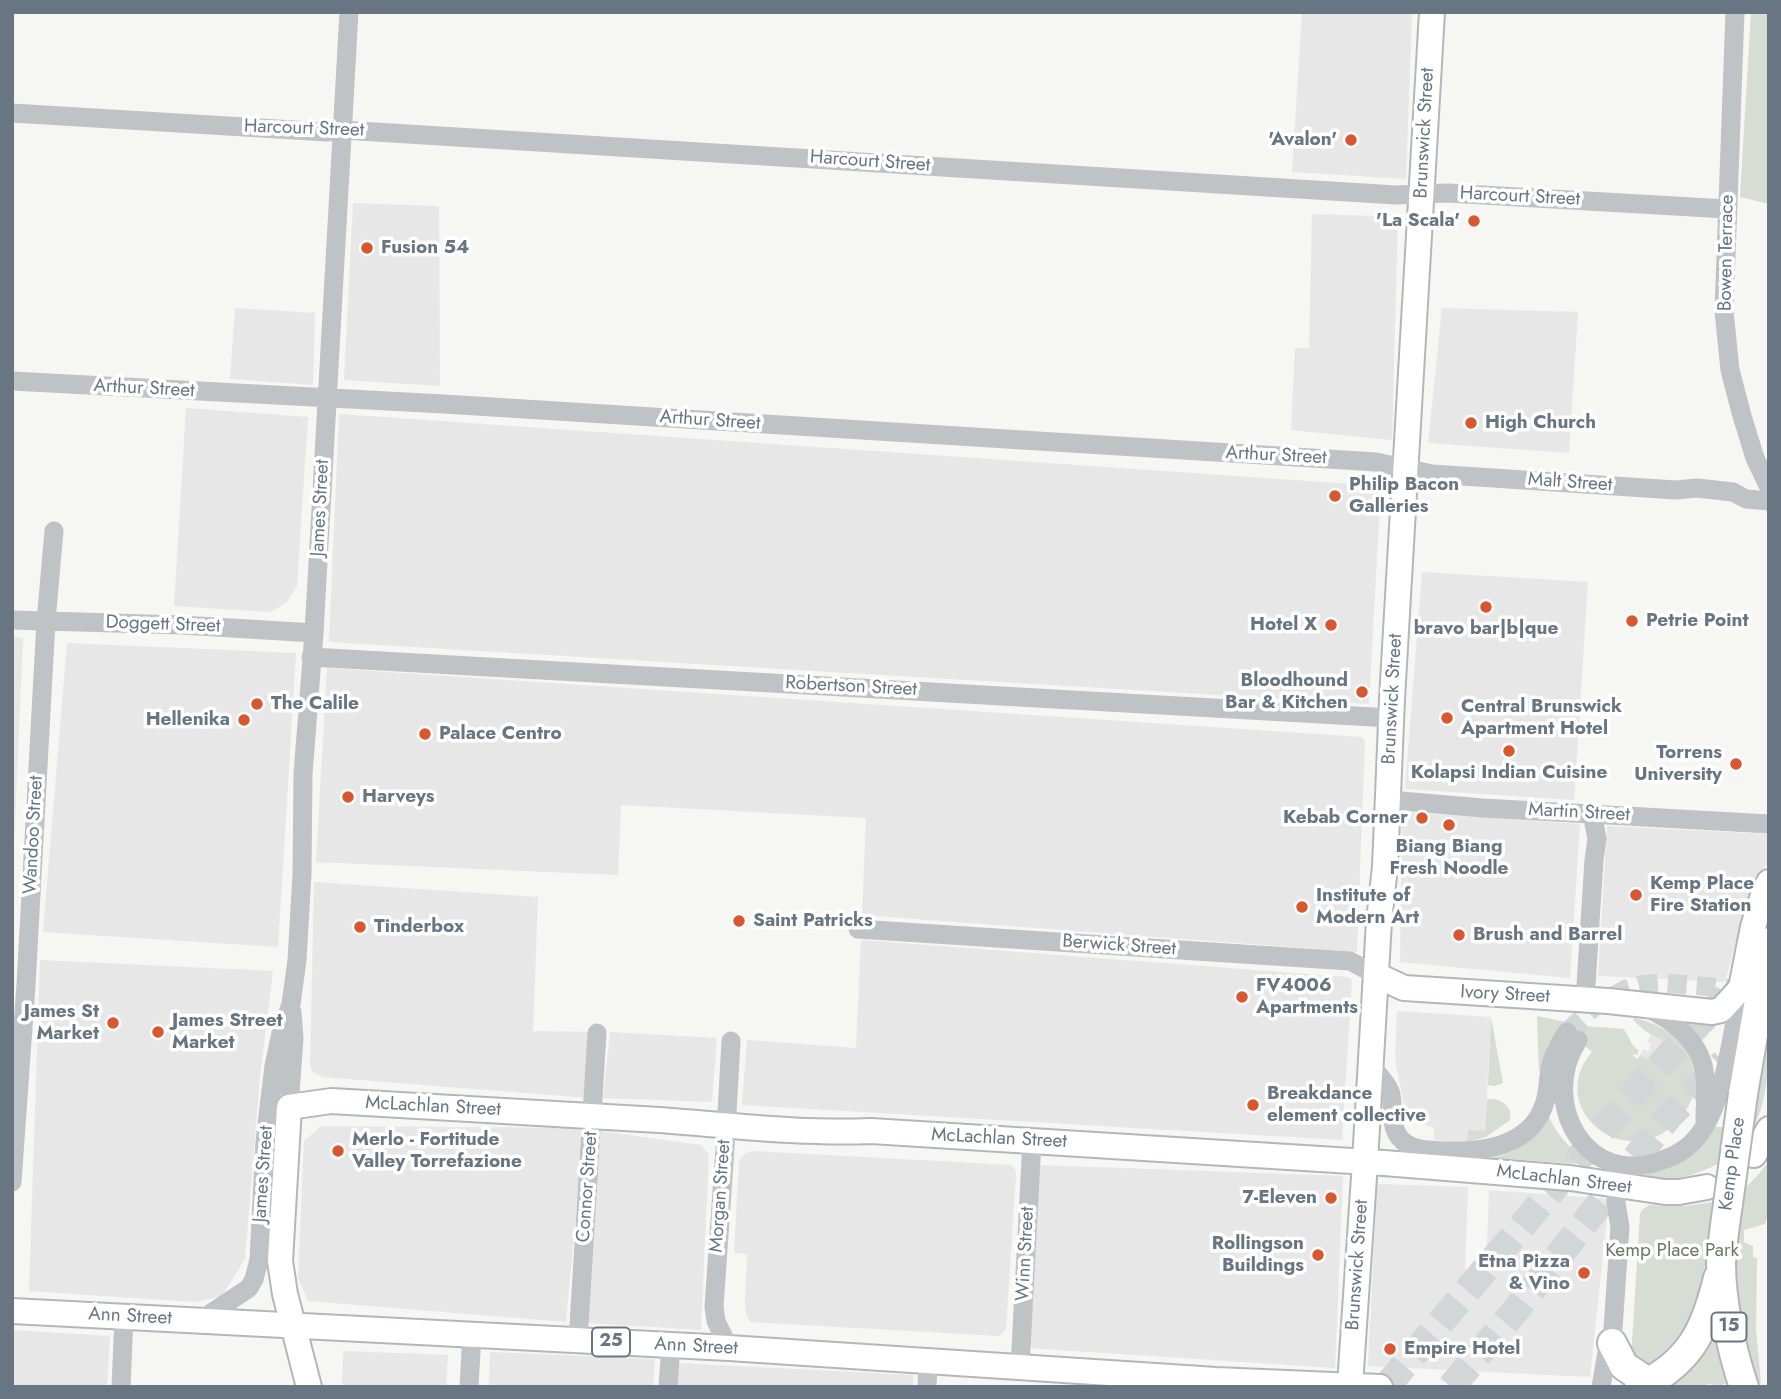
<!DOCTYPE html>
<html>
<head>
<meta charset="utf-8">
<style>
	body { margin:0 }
	#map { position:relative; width:1781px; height:1399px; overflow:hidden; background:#f6f6f3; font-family:Jost,sans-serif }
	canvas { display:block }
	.frame { position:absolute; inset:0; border:14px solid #677682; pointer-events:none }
</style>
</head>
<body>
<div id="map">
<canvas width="1781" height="1399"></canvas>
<div class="frame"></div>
</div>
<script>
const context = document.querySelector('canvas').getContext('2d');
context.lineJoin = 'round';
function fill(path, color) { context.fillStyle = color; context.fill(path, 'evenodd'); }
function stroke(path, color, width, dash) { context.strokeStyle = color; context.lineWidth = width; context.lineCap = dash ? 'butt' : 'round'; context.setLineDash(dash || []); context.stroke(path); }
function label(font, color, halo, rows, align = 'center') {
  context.font = font + ' Jost,sans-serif'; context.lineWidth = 7; context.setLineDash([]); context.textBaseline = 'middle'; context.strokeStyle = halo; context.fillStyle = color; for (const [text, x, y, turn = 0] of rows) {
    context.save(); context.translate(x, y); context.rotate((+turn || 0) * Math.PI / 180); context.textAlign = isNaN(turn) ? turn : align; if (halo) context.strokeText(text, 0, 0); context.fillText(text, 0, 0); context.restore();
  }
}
fill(new Path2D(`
	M1302,12H1412L1406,179L1292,172Z
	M353,203L439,206L440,386L344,380Z
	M1312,214L1398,217L1392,440L1291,430L1295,348H1309Z
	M235,308L315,313L313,385L230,379Z
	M1442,308L1578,312L1569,453L1428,443Z
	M186,408L308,417L297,586L286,603L270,612L174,606Z
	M339,414L1381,486L1369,704L329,642Z
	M1422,572L1588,582L1574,800L1405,789Z
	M12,637L23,638L12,891Z
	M67,643L296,653L278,947L43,932Z
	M327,668L1361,737L1365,740L1357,952L862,915L866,818L621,805L618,875L316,862Z
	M1402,812L1580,824L1570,978L1400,962Z
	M1607,826L1769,834V861L1751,886L1725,982L1598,976Z
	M314,882L538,897L533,1031L590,1032L588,1098L323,1077L314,1073L310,1067Z
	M861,940L1348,977L1352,980L1342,1140L742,1105L747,1040L856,1048Z
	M40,960L273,971L260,1076L245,1259L222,1296L195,1302L29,1291Z
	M1397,1011L1491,1017L1485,1131L1467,1142L1434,1140V1128L1418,1122L1407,1109L1403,1101L1395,1059Z
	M610,1032L717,1038L712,1102L603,1098Z
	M1651,1034L1679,1049L1668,1070L1640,1055L1643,1049L1648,1051L1651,1044L1647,1042Z
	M321,1126L584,1128L566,1322L308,1301L298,1278L304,1141Z
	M600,1131L701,1145L709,1154L701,1330L586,1323Z
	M753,1151L1011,1165L1015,1169L1016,1175L1006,1329L999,1336L750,1322L746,1314L745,1302L747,1254L734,1253L739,1161L745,1153Z
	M1038,1165L1343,1176L1335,1368L1028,1348Z
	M1377,1184L1468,1187L1465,1269L1486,1273L1489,1190L1609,1199L1590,1377L1368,1366Z
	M12,1330L110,1336L107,1387H12Z
	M343,1351L448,1355L446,1387H342Z
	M490,1352L655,1359L653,1387H489Z
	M678,1363L913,1375V1387H677Z`), '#e6e7e6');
fill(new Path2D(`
	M1751,12H1769V204L1740,197Z
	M1537,1016L1565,1022L1570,1025L1624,1029L1632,1044L1639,1051L1637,1055L1634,1054L1633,1056L1638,1059L1640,1055L1668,1070L1679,1049L1645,1031L1633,1020L1634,1018C1659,1023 1682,1037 1691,1061C1698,1080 1695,1102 1681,1116C1675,1123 1669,1130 1661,1134C1610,1162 1549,1102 1592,1052L1561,1027L1548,1045L1541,1072L1539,1071Z
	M1491,1017L1503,1083L1495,1086L1488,1085Z
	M1765,1031L1769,1032C1769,1066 1768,1100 1752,1131Z
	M1487,1099C1500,1098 1513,1105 1510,1120L1486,1137L1467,1142L1468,1130L1485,1131Z
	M1549,1117C1559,1139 1574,1153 1595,1165L1494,1158V1157C1521,1151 1533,1140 1549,1117Z
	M1713,1126L1725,1128L1720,1163C1693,1176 1677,1181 1647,1179L1648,1172Z
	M1769,1161L1767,1218L1765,1224L1744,1230V1242L1753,1246V1257L1757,1258L1756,1329L1761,1383H1754C1742,1345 1734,1299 1735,1259C1736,1236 1741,1212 1744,1189L1757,1176Z
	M1714,1202C1708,1242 1703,1325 1671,1352C1664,1358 1655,1362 1647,1367L1631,1358L1640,1214L1642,1210L1649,1205L1685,1206Z
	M1716,1324L1729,1382L1721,1385L1707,1384L1706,1387H1667Z`), '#d7dcd4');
stroke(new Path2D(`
	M1567,1032L1595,1006L1626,989L1639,985L1665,983L1750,990`), '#d2d6d7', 19, [19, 10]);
stroke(new Path2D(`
	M1386,1387L1623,1106L1700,1022L1727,997
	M1451,1387L1516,1310L1669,1116L1724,1062`), '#d2d6d7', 28, [28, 14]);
const major = new Path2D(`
	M1376,975L1404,988L1608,1001L1712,1012L1721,1010L1741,988L1753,927L1763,895L1769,882
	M1754,1155L1769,1129
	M12,1311L729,1348L1216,1380L1380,1387
	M1350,1385L1365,1162L1379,921L1385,867L1392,699L1432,12
	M309,1387L285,1294L280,1261L289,1107L331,1101C440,1108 550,1113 659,1120C729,1125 800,1134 871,1131L1384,1163L1570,1178L1665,1192H1679L1707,1187`);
const highway = new Path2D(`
	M1743,1094L1769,942
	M1728,1204C1725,1224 1722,1244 1721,1264C1721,1301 1732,1352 1744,1387
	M1612,1343L1624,1366L1648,1382
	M1639,1387C1690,1363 1705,1331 1718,1278`);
stroke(major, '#b3b7ba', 28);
stroke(highway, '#b2b6b9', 32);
stroke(new Path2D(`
	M1735,12L1724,311L1730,370L1742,416L1755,458L1769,487
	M12,113L327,132L343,130L1396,195L1448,193L1727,209
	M12,381L444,404L1376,462L1432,474L1676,490L1697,488L1733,492L1746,499L1769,501
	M12,620L182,625L314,633
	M311,657L1391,718
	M1389,800L1483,808L1769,824
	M858,929L1350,961L1376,975
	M1585,1000L1594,860L1597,838L1592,814
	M1646,1008C1672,1019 1699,1041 1704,1070C1707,1086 1705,1104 1705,1120
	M1578,1040C1538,1102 1586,1190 1663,1160C1677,1155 1689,1148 1698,1136C1726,1100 1732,1032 1741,988
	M1371,1066C1377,1073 1386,1082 1390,1091C1395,1106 1389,1124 1399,1137C1411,1152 1431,1150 1449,1151C1487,1152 1532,1145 1545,1102C1548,1092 1548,1081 1550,1070C1552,1056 1559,1044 1567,1032
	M289,1107L294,1038L292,1012
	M12,1182L26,985L46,621L54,531
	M201,1320L249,1288L254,1279L259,1260L265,1141L274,1066L281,1033L291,1004L297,960L302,874L303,774L314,633L349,12
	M578,1341L597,1033
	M729,1348L716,1321L714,1307L725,1148L731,1041
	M1020,1367L1032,1141
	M121,1387L124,1316
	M469,1387L472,1334
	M668,1387L671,1345
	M927,1387L928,1361
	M1601,1387L1607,1352L1612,1343L1620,1227L1616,1203L1617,1186`), '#bfc3c6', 19);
stroke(major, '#fff', 24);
stroke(highway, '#fff', 28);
const highwayBridge = new Path2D(`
	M1728,1204L1743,1094`);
stroke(highwayBridge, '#b2b6b9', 32, []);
stroke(highwayBridge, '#fff', 28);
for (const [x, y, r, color] of [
	[1351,140,7,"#d85730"],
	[1474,221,7,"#d85730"],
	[367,248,7,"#d85730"],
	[1471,423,7,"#d85730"],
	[1335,496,7,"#d85730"],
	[1486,607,7,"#d85730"],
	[1632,621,7,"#d85730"],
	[1331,625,7,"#d85730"],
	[1362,692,7,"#d85730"],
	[257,704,7,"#d85730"],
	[1447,718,7,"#d85730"],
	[244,720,7,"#d85730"],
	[425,734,7,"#d85730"],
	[1509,751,7,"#d85730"],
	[1736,764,7,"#d85730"],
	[348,797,7,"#d85730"],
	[1422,818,7,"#d85730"],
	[1449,825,7,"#d85730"],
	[1636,895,7,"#d85730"],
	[1302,907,7,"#d85730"],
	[739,921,7,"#d85730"],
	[360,927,7,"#d85730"],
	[1459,935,7,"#d85730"],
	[1242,997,7,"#d85730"],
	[113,1023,7,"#d85730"],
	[158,1032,7,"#d85730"],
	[1253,1105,7,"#d85730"],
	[338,1151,7,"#d85730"],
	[1331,1198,7,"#d85730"],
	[1318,1255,7,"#d85730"],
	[1584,1273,7,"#d85730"],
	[1390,1349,7,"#d85730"]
]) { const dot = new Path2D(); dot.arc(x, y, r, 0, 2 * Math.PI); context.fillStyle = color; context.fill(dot); stroke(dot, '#fff', 2.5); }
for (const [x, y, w] of [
	[1729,1327,35],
	[611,1342,38]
]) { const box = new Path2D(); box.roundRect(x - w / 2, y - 14.5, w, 29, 5); context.fillStyle = '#fff'; context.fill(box); stroke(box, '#677682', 2); }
label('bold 18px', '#677682', null, [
	["15",1729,1327],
	["25",611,1342]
]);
label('19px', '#677682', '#fff', [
	["Harcourt Street",304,129,2],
	["Brunswick Street",1425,133,-87],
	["Harcourt Street",870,162,4],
	["Harcourt Street",1520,197,3],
	["Bowen Terrace",1727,253,-89],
	["Arthur Street",144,389,3],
	["Arthur Street",710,421,4],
	["Arthur Street",1276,456,3],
	["Malt Street",1570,483,4],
	["James Street",321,508,-87],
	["Doggett Street",163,625,2],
	["Robertson Street",851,687,3],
	["Brunswick Street",1393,699,-87],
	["Martin Street",1579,813,3],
	["Wandoo Street",34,835,-87],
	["Berwick Street",1119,946,4],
	["Ivory Street",1505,995,3],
	["McLachlan Street",433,1107,3],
	["McLachlan Street",999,1139,3],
	["Kemp Place",1733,1164,-82],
	["James Street",264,1174,-86],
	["McLachlan Street",1564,1180,7],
	["Connor Street",588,1187,-86],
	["Morgan Street",721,1196,-86],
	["Winn Street",1026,1254,-87],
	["Brunswick Street",1358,1265,-86],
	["Ann Street",130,1317,3],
	["Ann Street",696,1347,3]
]);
label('bold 19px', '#677682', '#fff', [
	["'Avalon'",1337,140,"right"],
	["'La Scala'",1460,221,"right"],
	["Fusion 54",381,248],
	["High Church",1485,423],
	["Philip Bacon",1349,485],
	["Galleries",1349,507],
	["Petrie Point",1646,621],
	["Hotel X",1317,625,"right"],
	["bravo bar|b|que",1486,629,"center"],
	["Bloodhound",1348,681,"right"],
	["Bar & Kitchen",1348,703,"right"],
	["The Calile",271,704],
	["Central Brunswick",1461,707],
	["Apartment Hotel",1461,729],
	["Hellenika",230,720,"right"],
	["Palace Centro",439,734],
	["Torrens",1722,753,"right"],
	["University",1722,775,"right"],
	["Kolapsi Indian Cuisine",1509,773,"center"],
	["Harveys",362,797],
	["Kebab Corner",1408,818,"right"],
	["Biang Biang",1449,847,"center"],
	["Fresh Noodle",1449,869,"center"],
	["Kemp Place",1650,884],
	["Fire Station",1650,906],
	["Institute of",1316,896],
	["Modern Art",1316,918],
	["Saint Patricks",753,921],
	["Tinderbox",374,927],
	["Brush and Barrel",1473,935],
	["FV4006",1256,986],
	["Apartments",1256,1008],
	["James St",99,1012,"right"],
	["Market",99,1034,"right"],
	["James Street",172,1021],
	["Market",172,1043],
	["Breakdance",1267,1094],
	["element collective",1267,1116],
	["Merlo - Fortitude",352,1140],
	["Valley Torrefazione",352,1162],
	["7-Eleven",1317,1198,"right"],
	["Rollingson",1304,1244,"right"],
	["Buildings",1304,1266,"right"],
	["Etna Pizza",1570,1262,"right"],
	["& Vino",1570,1284,"right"],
	["Empire Hotel",1404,1349]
], 'left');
label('19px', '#697965', '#fff', [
	["Kemp Place Park",1672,1251]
]);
</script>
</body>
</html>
